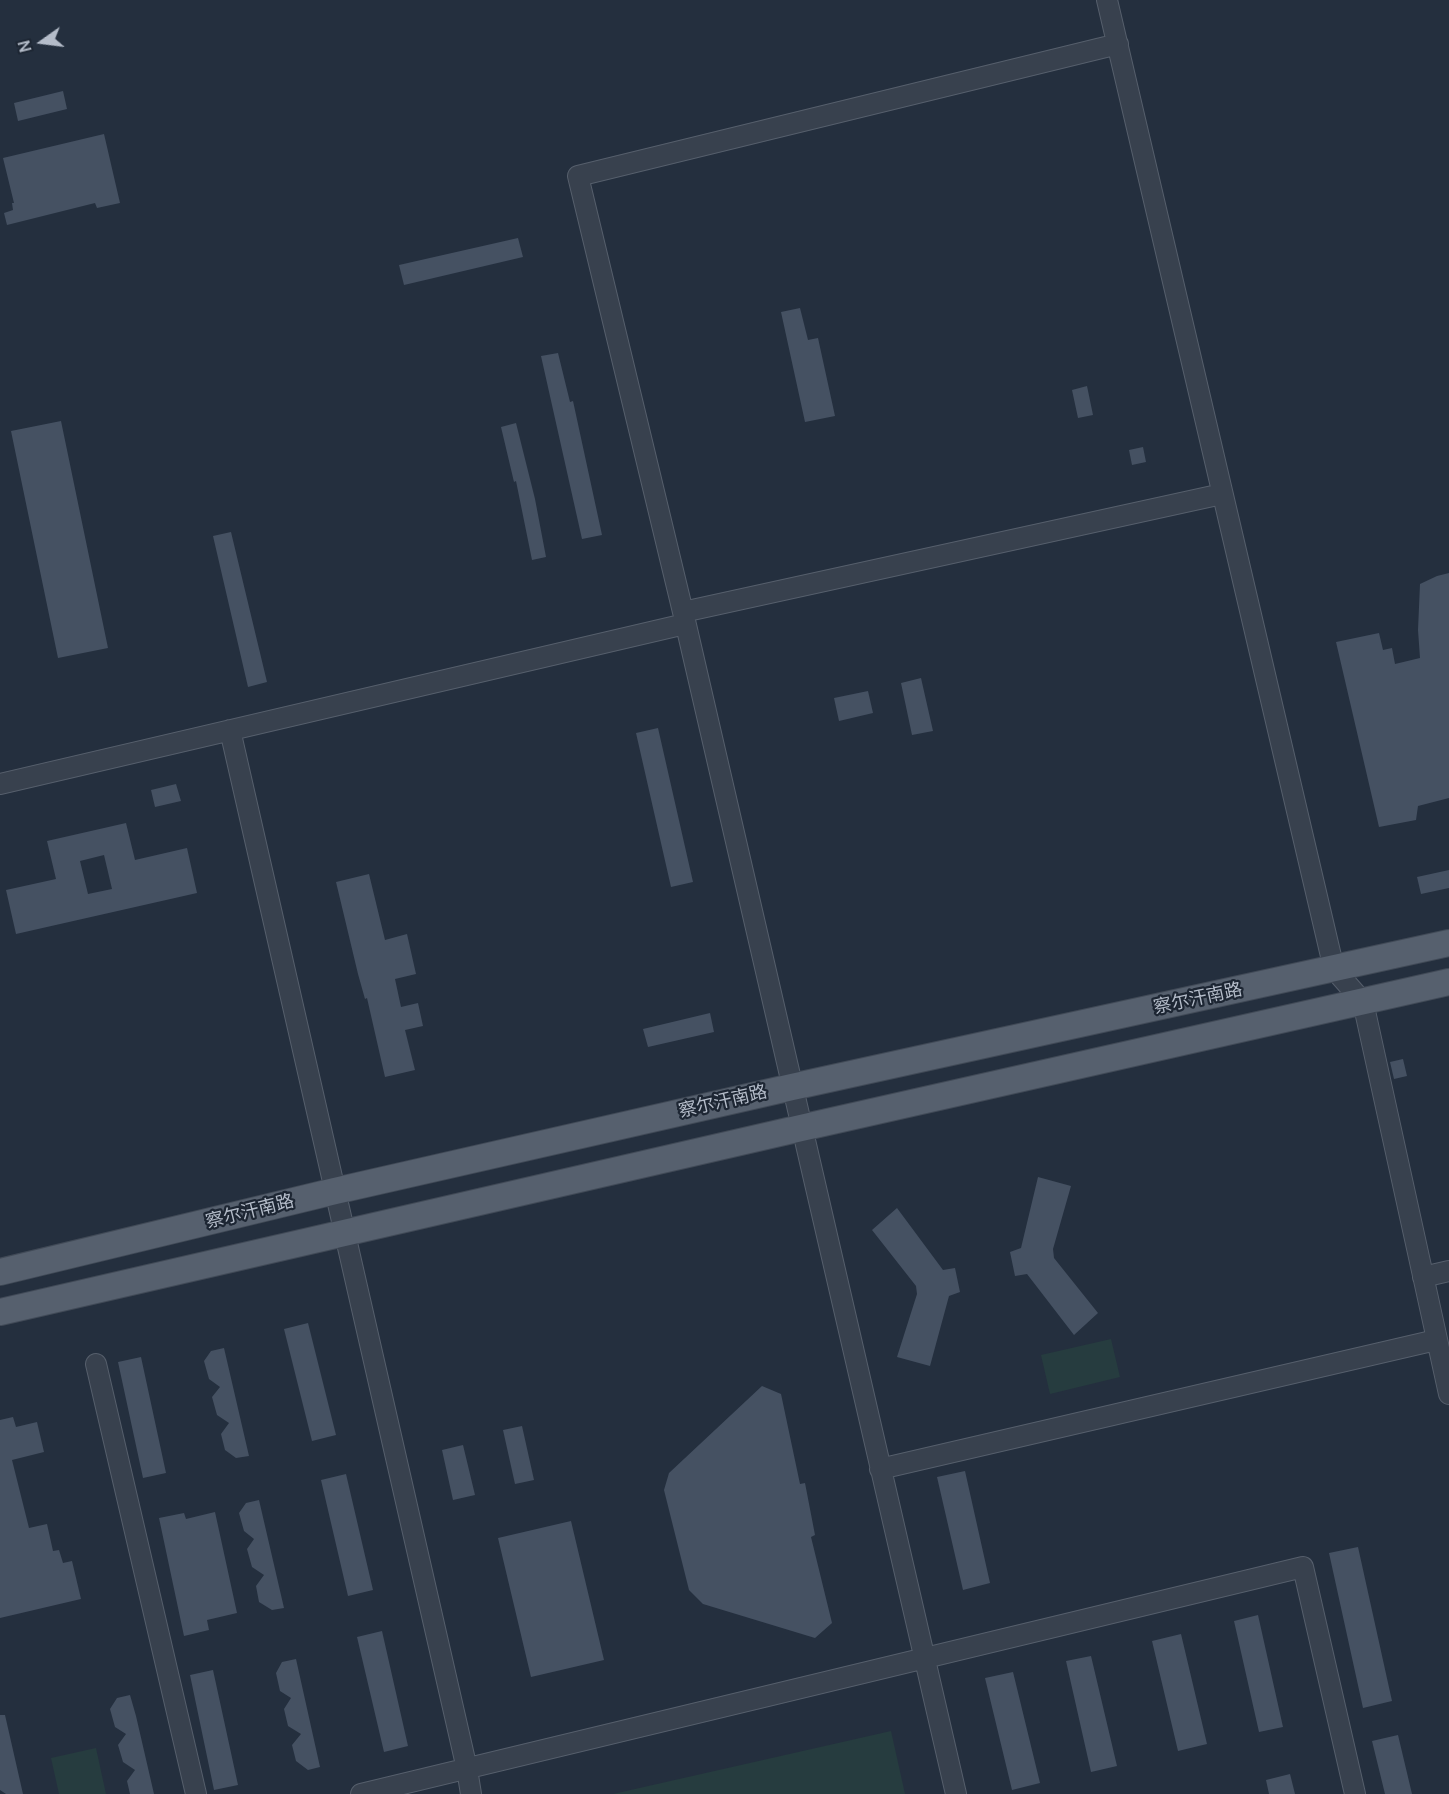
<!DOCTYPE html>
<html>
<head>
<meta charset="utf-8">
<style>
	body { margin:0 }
	#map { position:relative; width:1449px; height:1794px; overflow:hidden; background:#242f3e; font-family:Manrope,sans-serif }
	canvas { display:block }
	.north { position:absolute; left:12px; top:12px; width:60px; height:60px; -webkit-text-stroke:4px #1d2633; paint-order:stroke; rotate:256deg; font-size:16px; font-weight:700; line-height:24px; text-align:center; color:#b4bcc9 }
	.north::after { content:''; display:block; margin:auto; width:21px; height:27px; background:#b4bcc9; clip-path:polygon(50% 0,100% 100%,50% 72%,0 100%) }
</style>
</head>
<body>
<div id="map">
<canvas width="1449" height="1794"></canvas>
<div class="north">N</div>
</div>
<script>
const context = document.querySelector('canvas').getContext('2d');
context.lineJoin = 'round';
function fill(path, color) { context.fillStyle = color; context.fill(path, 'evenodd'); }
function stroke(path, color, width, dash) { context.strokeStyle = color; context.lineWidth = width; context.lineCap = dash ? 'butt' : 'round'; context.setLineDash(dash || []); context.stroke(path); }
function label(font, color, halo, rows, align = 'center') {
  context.font = font + ' Manrope,"Noto Sans SC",sans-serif'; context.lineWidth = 4.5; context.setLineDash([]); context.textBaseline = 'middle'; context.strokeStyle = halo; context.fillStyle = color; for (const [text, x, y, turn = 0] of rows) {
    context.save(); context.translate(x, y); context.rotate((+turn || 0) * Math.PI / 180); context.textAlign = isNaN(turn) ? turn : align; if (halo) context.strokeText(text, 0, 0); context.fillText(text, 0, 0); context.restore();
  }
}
fill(new Path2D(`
	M1111,1339L1120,1377L1050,1394L1041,1355Z
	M891,1731L905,1794H613Z
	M96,1748L106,1794H59L51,1758Z`), '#263c3f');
fill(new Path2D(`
	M63,91L67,109L18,121L14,103Z
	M104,134L120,203L97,208L95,203L7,225L4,213L13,210L12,203H14L3,158Z
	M518,238L523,257L404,285L399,265Z
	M800,308L808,340L818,338L835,416L805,422L781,312Z
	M558,353L570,402L573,401L602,535L582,539L541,356Z
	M1087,386L1093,415L1078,418L1072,390Z
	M61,421L108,648L58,658L11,431Z
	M516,423L535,499L546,557L532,560L516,481L514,482L501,427Z
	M1143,447L1146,462L1132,465L1129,450Z
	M231,532L267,682L248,687L213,536Z
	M1449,573V798L1418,806L1416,820L1379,827L1336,642L1379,633L1383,650L1392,648L1395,664L1420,658L1418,630L1420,584L1437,576Z
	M921,678L933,731L912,735L901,683Z
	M868,691L873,713L839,721L834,698Z
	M658,728L693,882L671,887L636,733Z
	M176,784L181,801L155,807L151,790Z
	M126,823L135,860L187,848L197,893L16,934L6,890L56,879L47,841ZM104,855L112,889L88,894L80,861Z
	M1449,870V888L1421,894L1417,877Z
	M369,874L385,940L407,934L416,974L395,979L401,1007L418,1003L423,1026L405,1030L415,1070L385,1077L367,998L365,999L358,974L336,882Z
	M710,1013L714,1032L648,1047L643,1029Z
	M1403,1059L1407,1076L1394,1079L1390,1062Z
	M1038,1177L1071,1186L1053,1249L1054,1258L1098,1313L1074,1335L1027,1274L1015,1276L1010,1252L1021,1248Z
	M897,1208L943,1270L955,1268L960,1292L949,1296L930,1366L897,1357L917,1294L916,1286L872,1230Z
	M308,1323L336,1435L312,1441L284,1329Z
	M224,1348L249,1456L236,1458L225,1450L221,1434L229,1423L217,1415L212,1397L220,1387L209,1379L204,1361L211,1351Z
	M141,1357L166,1473L143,1478L118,1362Z
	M762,1386L781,1394L800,1484L805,1483L815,1535L811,1537L832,1623L815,1638L703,1604L689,1590L664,1490L669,1473Z
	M13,1417L16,1427L37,1422L44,1452L12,1460L29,1528L47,1524L53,1551L59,1550L63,1563L72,1561L81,1599L0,1618V1420Z
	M522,1426L534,1480L515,1484L503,1430Z
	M463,1445L475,1495L453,1500L442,1450Z
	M965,1471L990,1583L963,1590L937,1477Z
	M346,1474L373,1590L348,1596L321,1480Z
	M259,1500L284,1608L272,1610L259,1602L256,1586L264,1575L252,1567L247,1549L254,1539L244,1531L239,1513L246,1503Z
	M215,1512L237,1613L207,1620L209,1630L184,1636L159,1518L184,1513L186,1519Z
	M571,1521L604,1660L531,1677L498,1538Z
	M1358,1547L1392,1701L1363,1708L1329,1553Z
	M1258,1615L1283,1727L1259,1732L1234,1621Z
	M382,1631L408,1746L384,1752L357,1637Z
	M1181,1634L1207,1744L1178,1751L1152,1641Z
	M1091,1656L1117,1766L1091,1772L1066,1661Z
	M296,1659L320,1767L308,1770L296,1761L292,1745L301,1734L288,1726L284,1709L291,1698L280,1691L276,1673L282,1662Z
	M213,1670L238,1785L214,1790L190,1675Z
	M1013,1672L1040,1783L1012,1790L985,1678Z
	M130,1695L136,1716L154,1794H130L127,1781L135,1770L123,1762L118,1745L126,1734L115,1727L110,1709L117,1698Z
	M0,1715H5L23,1794H6L0,1790Z
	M1398,1735L1412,1794H1385L1372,1741Z
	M1290,1774L1295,1794H1269L1266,1780Z`), '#455162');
const minor = new Path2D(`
	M1107,0L1334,969L1363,1002L1449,1394
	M683,612L1222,494
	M230,730L467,1769L471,1794
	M0,784L685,624
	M1423,1277L1449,1271
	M96,1364L196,1794
	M880,1469L1436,1340
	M361,1794L1303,1567L1355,1794
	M956,1794L683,612L578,176L1118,44`);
const major = new Path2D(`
	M0,1272L335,1191L792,1087L1449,943
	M0,1312L801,1128L1449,982`);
stroke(minor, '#565f6c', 22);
stroke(major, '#414a57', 28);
stroke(minor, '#38414e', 20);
stroke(major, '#56606e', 26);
label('18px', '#b4bcc9', '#1d2633', [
	["察尔汗南路",1198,999,-12],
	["察尔汗南路",723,1102,-13],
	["察尔汗南路",250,1212,-14]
]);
</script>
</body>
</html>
